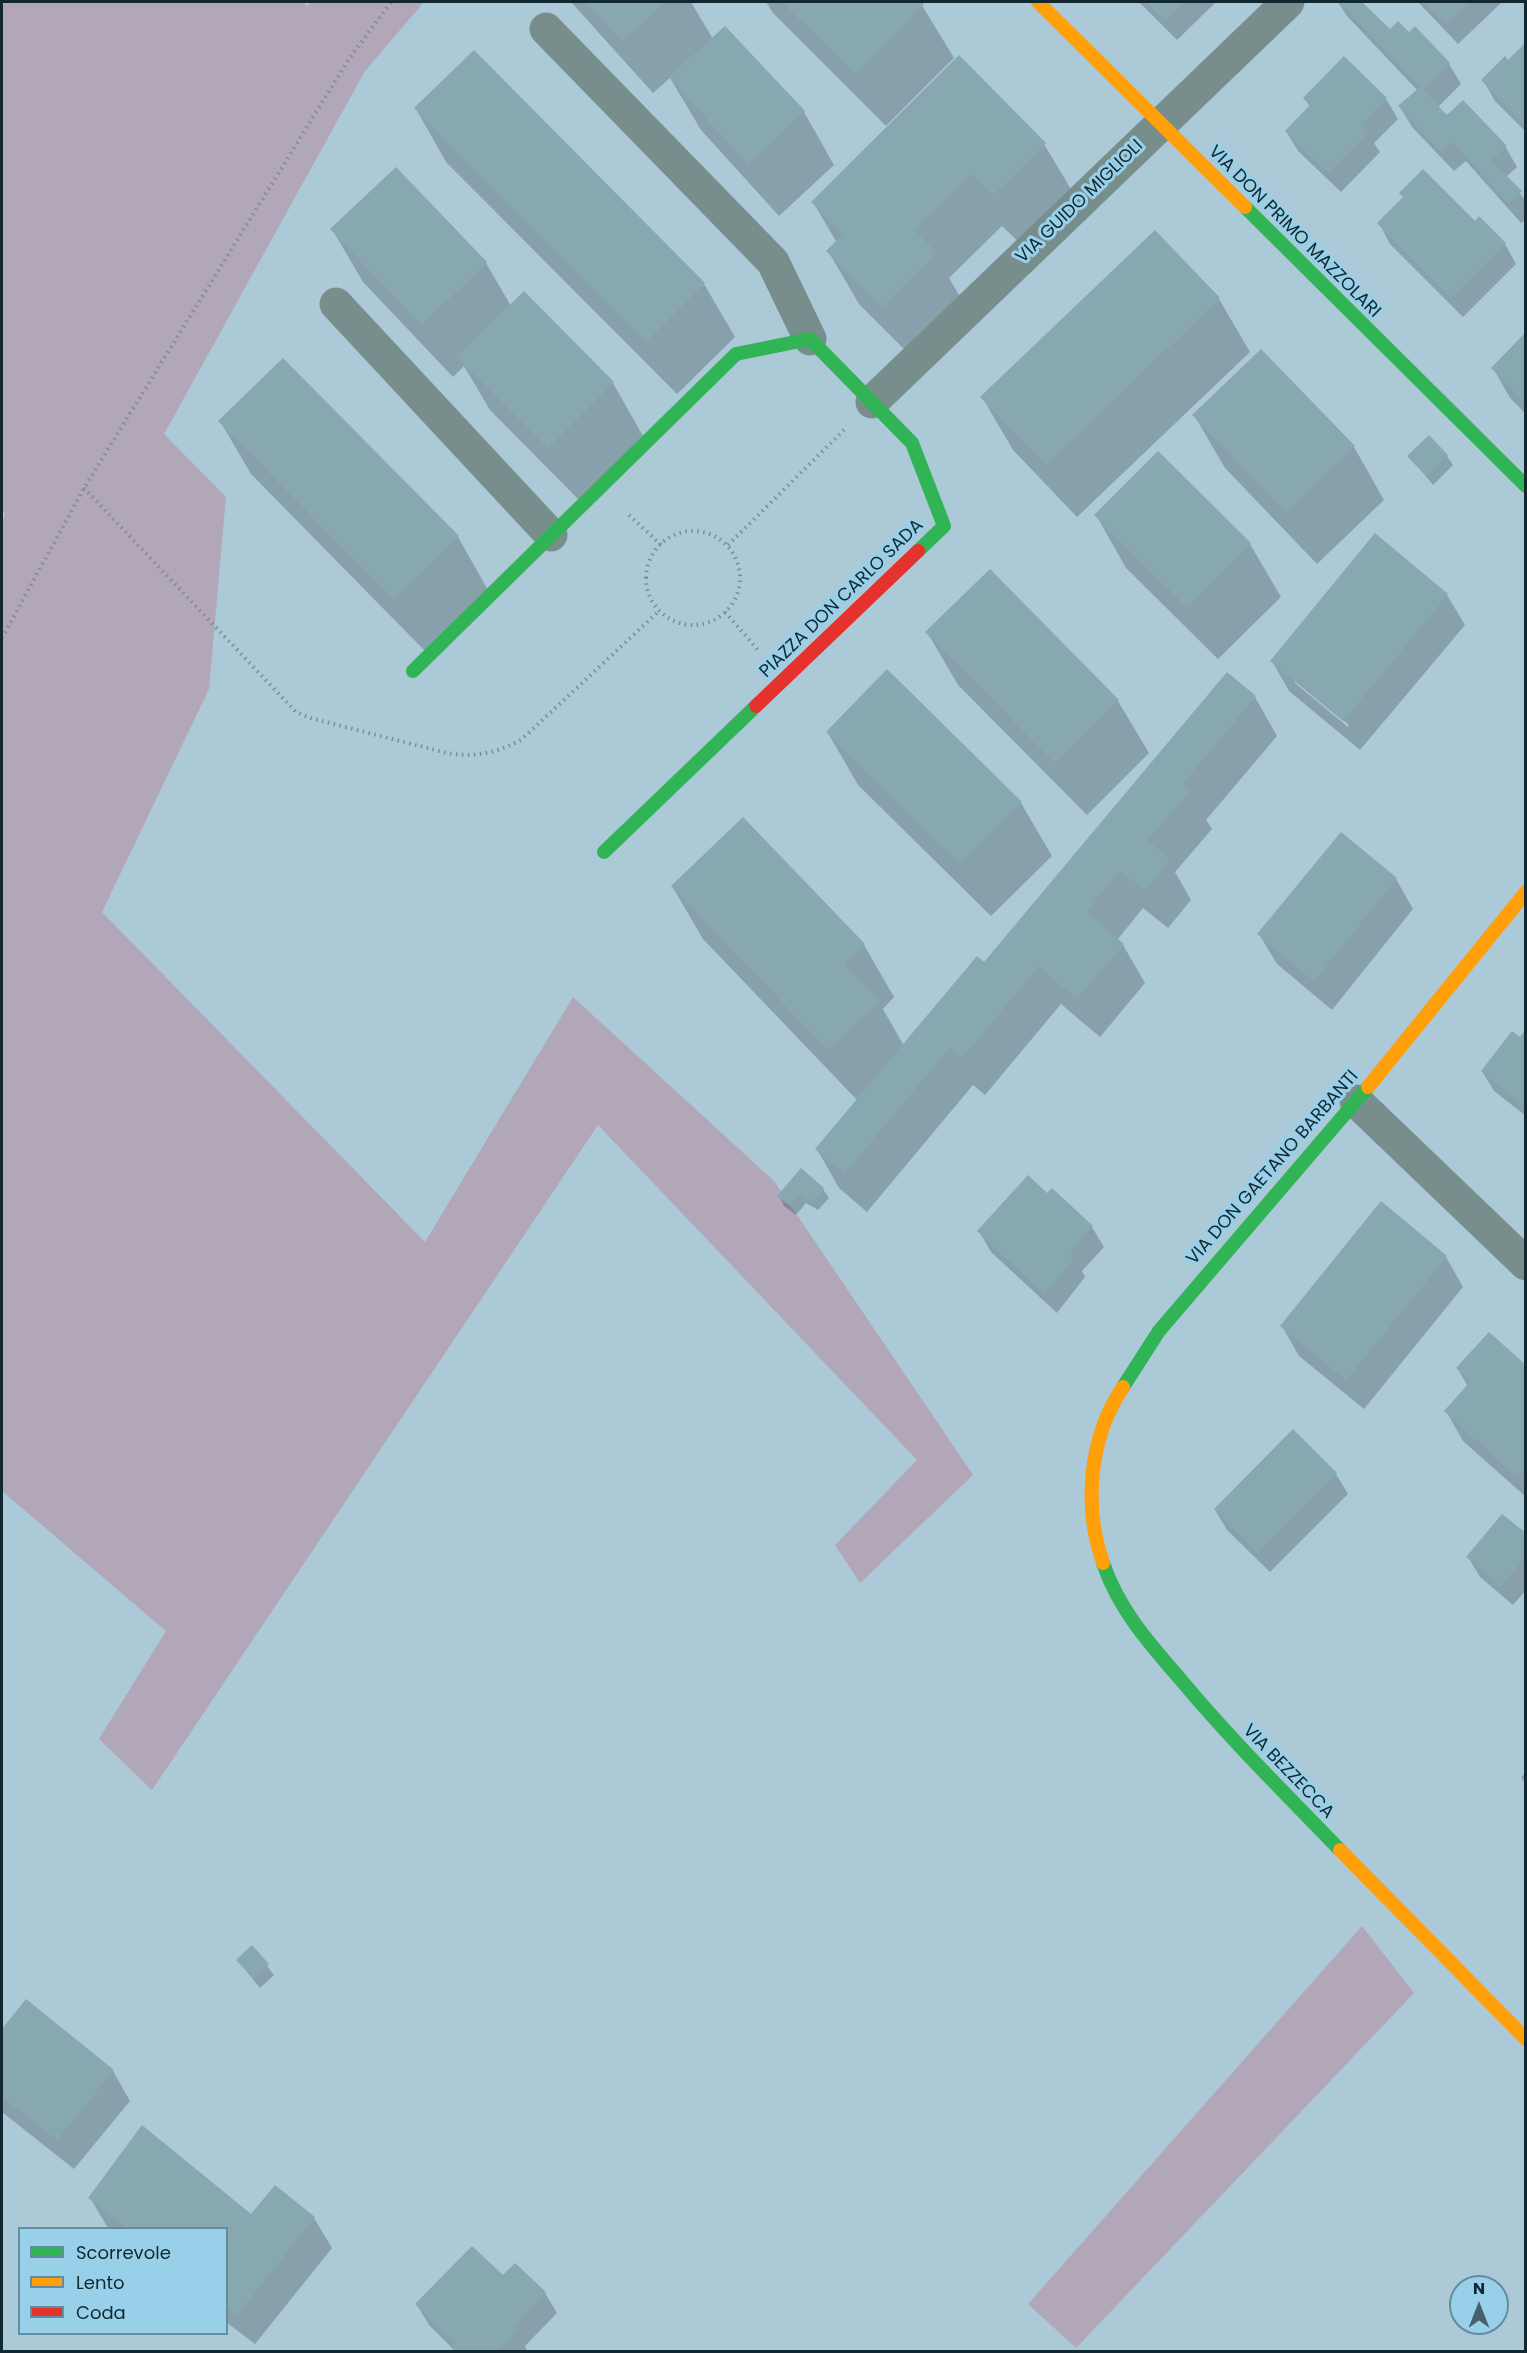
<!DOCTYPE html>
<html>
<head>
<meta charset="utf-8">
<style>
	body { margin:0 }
	#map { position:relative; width:1527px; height:2353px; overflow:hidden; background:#abc9d7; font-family:Poppins,sans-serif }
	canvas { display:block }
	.frame { position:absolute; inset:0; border:3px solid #112831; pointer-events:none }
	.legend { position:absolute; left:18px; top:2227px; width:210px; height:108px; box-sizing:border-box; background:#99d0e9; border:2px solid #638d9f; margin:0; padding:8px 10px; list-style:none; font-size:18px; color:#112831 }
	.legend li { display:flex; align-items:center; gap:12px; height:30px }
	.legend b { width:30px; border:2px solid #638d9f }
	.north { position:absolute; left:1449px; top:2275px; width:60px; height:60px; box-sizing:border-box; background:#99d0e9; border:2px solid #638d9f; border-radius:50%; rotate:0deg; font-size:16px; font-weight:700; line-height:24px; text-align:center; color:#112831 }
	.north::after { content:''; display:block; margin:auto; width:21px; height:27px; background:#47606b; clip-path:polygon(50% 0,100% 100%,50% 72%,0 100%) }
</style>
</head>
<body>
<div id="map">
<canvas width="1527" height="2353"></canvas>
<div class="frame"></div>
<ul class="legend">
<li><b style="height:8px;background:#30b455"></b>Scorrevole</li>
<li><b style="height:8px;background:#ff9f0a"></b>Lento</li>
<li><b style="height:8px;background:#e5322d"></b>Coda</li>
</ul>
<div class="north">N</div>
</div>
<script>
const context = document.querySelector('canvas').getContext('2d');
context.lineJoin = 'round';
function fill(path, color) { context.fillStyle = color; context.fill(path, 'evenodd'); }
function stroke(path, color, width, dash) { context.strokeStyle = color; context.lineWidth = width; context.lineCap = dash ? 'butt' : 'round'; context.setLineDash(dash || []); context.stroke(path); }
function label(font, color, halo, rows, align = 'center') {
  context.font = font + ' Poppins,sans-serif'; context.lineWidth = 6; context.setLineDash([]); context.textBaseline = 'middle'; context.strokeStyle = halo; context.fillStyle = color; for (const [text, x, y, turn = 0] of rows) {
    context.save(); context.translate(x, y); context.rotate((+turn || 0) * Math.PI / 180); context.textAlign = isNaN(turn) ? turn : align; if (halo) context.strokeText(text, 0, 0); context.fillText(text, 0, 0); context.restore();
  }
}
fill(new Path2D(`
	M2,2H304L307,6L311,2H424L365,71L164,434L226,497L209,689L102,912L425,1242L573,997L774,1181L973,1475L860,1583L835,1545L917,1460L598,1125L152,1790L99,1739L166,1631L2,1491V524L5,514L2,510Z
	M1362,1926L1414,1993L1076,2348L1028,2304Z`), '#b2a6b9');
fill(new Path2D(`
	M571,2H691L713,39L804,112L834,165L779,216L701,130L670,78L653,93Z
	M766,2H920L954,58L886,126L773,13Z
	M1139,2H1216L1177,40Z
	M1338,2H1360L1390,31L1408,34L1449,64L1461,84L1438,107L1447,117L1505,146L1517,167L1506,177L1526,201V219L1521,223L1466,161L1454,171L1412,127L1400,107L1418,91L1347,16Z
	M1418,2H1500L1501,3L1458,44Z
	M1526,45V132L1495,101L1483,80L1508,62Z
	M1305,99H1386L1398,119L1374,143L1380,152L1341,192L1298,151L1286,131L1310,107Z
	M416,109L704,284L735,337L677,394L446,162Z
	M1044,144L1075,196L1024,247L1002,226L949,278L966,307L914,359L859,304L828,251L837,243L813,202Z
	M1379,223L1505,244L1516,264L1463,317L1390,244Z
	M332,229L486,263L511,306L613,383L643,436L579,500L490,410L464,366L453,377L363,282Z
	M1219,299L1250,352L1077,517L1013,450L982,397Z
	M1526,337V414L1510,398L1493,368Z
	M1194,415L1354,447L1384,500L1317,564L1225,468Z
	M220,421L458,537L488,590L425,651L251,474Z
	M1409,456H1447L1453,465L1433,485Z
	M1096,515L1250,544L1281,597L1218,659L1126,568Z
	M1375,535L1447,595L1465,625L1360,750L1289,691L1272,661ZM1295,679L1349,725L1348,727L1295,683Z
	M927,632L1118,701L1149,753L1087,815L958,685Z
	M1255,697L1277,736L1206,820L1212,829L1175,872L1191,900L1168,928L1143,908L1117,940L1123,945L1145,983L1100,1037L1061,1004L985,1095L973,1085L867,1212L839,1188L817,1149L858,1101L703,939L672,886L864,945L894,997L883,1009L904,1046Z
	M828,733L1021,803L1052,856L991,916L858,785Z
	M1341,835L1396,879L1413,909L1332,1010L1277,964L1259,934Z
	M1526,1032V1116L1494,1091L1482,1071Z
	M823,1189L829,1198L818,1210L806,1203L796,1215L784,1206L779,1196Z
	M1047,1195L1092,1227L1104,1247L1082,1271L1085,1277L1057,1313L991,1252L979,1231Z
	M1446,1257L1463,1287L1364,1409L1299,1356L1282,1326Z
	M1526,1367V1497L1463,1441L1446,1411L1468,1387L1458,1369Z
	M1336,1474L1348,1494L1270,1572L1227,1530L1215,1510Z
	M1526,1535V1590L1513,1605L1480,1577L1468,1557Z
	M1526,1773V1785L1521,1777Z
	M252,1947L274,1975L260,1988L238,1961Z
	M26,2001L113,2071L130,2101L74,2169L2,2112V2031Z
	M90,2198L251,2216L314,2218L332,2248L255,2344L226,2322V2228H108Z
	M503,2278L545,2293L557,2313L525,2346L528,2352H456L429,2325L417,2305Z`), '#0003');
fill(new Path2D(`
	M586,2H666L622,41Z
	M782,2H922L924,4L855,74Z
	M1146,2H1184L1165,21Z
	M1339,2H1362L1390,29L1398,21L1409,32L1415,26L1450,63L1423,90L1447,115L1463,100L1507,146L1491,160L1522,191L1509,204L1453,142L1441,152L1398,106L1420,87Z
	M1424,2H1470L1446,24Z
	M725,26L805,111L748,164L669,77Z
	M1526,42V125L1481,80L1505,56L1508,60Z
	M474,50L705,283L646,342L414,108Z
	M959,55L1046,143L993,195L971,174L914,230L937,253L882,307L826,251L843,234L811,202Z
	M1344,56L1387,98L1362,124L1369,131L1328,173L1285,131L1310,105L1303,98Z
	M396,167L487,262L422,325L330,229Z
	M1423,169L1475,221L1479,216L1506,243L1451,298L1377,223L1403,197L1399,193Z
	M1155,230L1220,298L1046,465L980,397Z
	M524,291L614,382L548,448L457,357Z
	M1524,334L1526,335V403L1491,368Z
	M1261,349L1355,446L1286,512L1192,415Z
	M283,358L459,536L394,599L218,421Z
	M1429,435L1448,455L1426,476L1407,456Z
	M1158,451L1251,543L1187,607L1094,515Z
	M1375,533L1448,594L1343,721L1270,661Z
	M990,569L1119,700L1055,763L925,632Z
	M887,669L1022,802L960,864L826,732Z
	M1227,672L1256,696L1183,783L1191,790L1147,840L1170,860L1145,891L1120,870L1086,912L1124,944L1077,999L1039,966L962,1058L950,1047L844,1174L815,1149L977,956L984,962Z
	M743,817L865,944L844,964L880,1001L828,1050L671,886Z
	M1341,832L1397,878L1314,981L1257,934Z
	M1526,1029V1100L1522,1104L1481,1071L1512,1031L1520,1037Z
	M801,1168L824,1188L812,1201L800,1194L790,1206L777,1196Z
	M1028,1175L1047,1193L1052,1188L1093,1226L1070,1252L1075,1256L1045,1294L977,1231Z
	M1381,1201L1447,1256L1346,1380L1280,1326Z
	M1489,1332L1526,1365V1468L1517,1477L1444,1411L1471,1381L1456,1368Z
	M1293,1429L1337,1473L1258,1553L1214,1509Z
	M1502,1514L1526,1533V1556L1501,1586L1466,1557Z
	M252,1945L269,1964L254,1979L236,1960Z
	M26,1999L114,2070L57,2140L2,2097V2029Z
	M142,2125L251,2214L275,2185L315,2217L237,2315L226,2307V2228H127L88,2198Z
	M472,2246L503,2275L515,2263L546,2292L514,2326L518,2330L497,2352H457L452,2347L455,2343L415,2304Z`), '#87a8b1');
stroke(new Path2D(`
	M84,488L296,712L310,718L447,753C474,758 496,753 521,740L658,612
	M629,515L661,545
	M646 578a47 47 0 1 1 94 0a47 47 0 1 1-94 0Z
	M728,545L844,430
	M725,612L758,650
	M2,638L84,488L349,59L391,2`), '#7b8f91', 4, [1.5, 4.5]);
stroke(new Path2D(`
	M546,29L773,262L810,339
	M336,304L551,535
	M872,402L1288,2
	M1356,1101L1526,1264`), '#788e8c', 33);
stroke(new Path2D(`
	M1245,207L1526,486
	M413,671L736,354L810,339L912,443L944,526L918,551
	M604,852L756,706
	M1123,1387L1159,1331L1368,1087
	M1103,1563C1119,1610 1149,1643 1181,1680C1231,1740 1286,1794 1340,1850`), '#30b455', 14);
stroke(new Path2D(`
	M1038,2L1245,207
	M1368,1087L1526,892
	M1103,1563C1083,1506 1089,1438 1123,1387
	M1340,1850L1526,2039`), '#ff9f0a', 14);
stroke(new Path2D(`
	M756,706L918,551`), '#e5322d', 14);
label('18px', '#112831', '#99d0e9', [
	["VIA GUIDO MIGLIOLI",1080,202,-44],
	["VIA DON PRIMO MAZZOLARI",1294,232,45],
	["PIAZZA DON CARLO SADA",842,599,-44],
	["VIA DON GAETANO BARBANTI",1273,1168,-49],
	["VIA BEZZECCA",1288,1772,46]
]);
</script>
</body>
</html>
